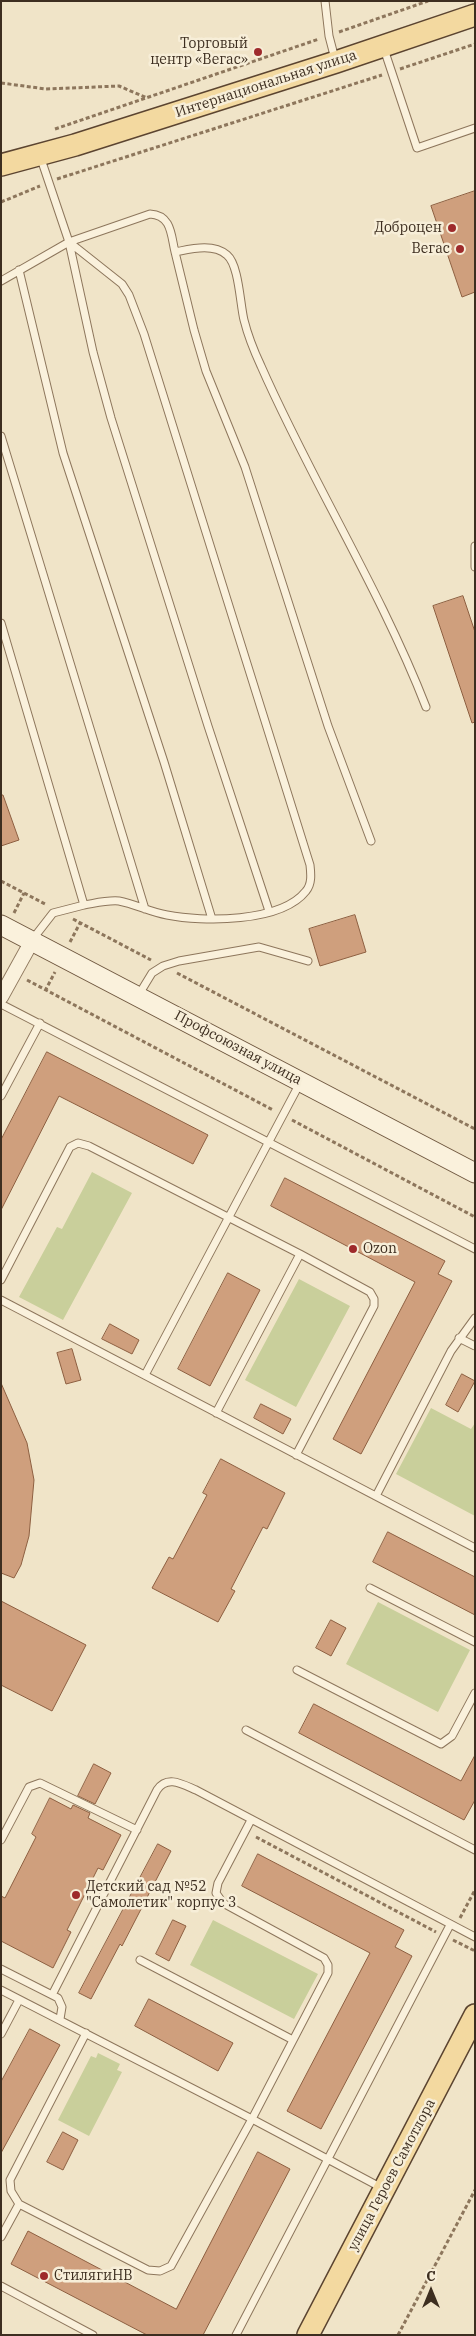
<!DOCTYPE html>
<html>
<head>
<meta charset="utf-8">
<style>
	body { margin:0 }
	#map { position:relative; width:476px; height:2336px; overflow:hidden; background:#f0e4c8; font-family:"IBM Plex Serif",serif }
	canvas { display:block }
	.frame { position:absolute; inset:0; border:2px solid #3d2e20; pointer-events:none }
	.north { position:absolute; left:406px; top:2266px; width:50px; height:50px; -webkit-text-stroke:4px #f7eed8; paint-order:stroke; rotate:0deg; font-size:14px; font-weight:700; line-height:20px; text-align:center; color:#3d2e20 }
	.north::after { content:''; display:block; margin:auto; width:18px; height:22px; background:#3d2e20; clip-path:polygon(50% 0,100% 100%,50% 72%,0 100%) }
</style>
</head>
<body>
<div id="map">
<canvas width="476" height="2336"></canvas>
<div class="frame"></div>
<div class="north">С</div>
</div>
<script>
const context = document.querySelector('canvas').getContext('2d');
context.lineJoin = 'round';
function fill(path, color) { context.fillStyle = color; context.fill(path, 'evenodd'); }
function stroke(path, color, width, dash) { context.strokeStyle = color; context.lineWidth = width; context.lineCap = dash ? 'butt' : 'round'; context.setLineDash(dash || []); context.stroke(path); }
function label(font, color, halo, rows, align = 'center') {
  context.font = font + ' "IBM Plex Serif",serif'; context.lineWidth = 5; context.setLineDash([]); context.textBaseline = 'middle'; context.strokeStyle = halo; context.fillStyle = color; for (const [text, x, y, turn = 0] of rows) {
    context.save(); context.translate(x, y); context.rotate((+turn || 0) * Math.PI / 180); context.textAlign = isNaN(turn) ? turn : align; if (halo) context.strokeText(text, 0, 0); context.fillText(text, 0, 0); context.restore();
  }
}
fill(new Path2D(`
	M92,1172L132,1193L63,1320L19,1297L57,1227L62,1229Z
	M299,1279L350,1306L296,1407L245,1380Z
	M431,1408L471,1429L475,1423V1516L396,1474Z
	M378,1602L470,1650L438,1712L346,1664Z
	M213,1920L318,1974L294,2019L190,1965Z
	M98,2053L120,2064L117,2070L122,2072L89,2136L58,2120L91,2056L96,2058Z`), '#c9cf9b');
const building = new Path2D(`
	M475,191V292L462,297L431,206Z
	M463,596L475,632V722L472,723L433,606Z
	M1,795H3L19,840L1,846Z
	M355,915L366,952L320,966L309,929Z
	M47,1052L208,1135L193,1164L59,1096L1,1210V1140Z
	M285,1178L445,1261L438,1274L452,1281L361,1454L333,1439L415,1282L271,1206Z
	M228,1273L260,1290L210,1386L178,1369Z
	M110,1324L139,1340L132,1354L102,1339Z
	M72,1349L81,1380L66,1384L57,1353Z
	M462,1374L475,1381L458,1412L446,1405Z
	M1,1383L27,1443L34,1480L29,1536L21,1565L14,1578L1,1573Z
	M261,1404L291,1419L283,1434L254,1418Z
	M221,1459L285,1493L267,1529L263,1527L231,1589L235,1591L218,1622L152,1588L169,1557L173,1559L207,1495L203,1493Z
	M388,1532L475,1577V1615L373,1562Z
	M1,1601L86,1645L52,1711L1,1685Z
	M331,1620L346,1628L331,1656L316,1648Z
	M314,1704L461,1781L475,1755V1800L464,1820L299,1733Z
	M94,1764L111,1773L95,1804L78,1796Z
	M50,1798L71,1809L73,1805L90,1813L88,1818L121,1835L103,1870L98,1868L67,1930L71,1932L53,1968L1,1941V1896L5,1898L36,1837L32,1834Z
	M158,1844L171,1851L122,1946L120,1944L91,1999L79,1993Z
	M258,1854L404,1930L395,1947L412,1956L321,2129L287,2111L370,1953L242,1886Z
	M173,1920L186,1926L169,1961L156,1954Z
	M149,1999L233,2043L218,2071L135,2026Z
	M30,2029L60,2045L1,2153V2082Z
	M63,2132L78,2140L63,2170L47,2162Z
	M258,2152L290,2169L203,2335H147L11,2264L28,2231L176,2309Z`);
fill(building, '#cf9f7d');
stroke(building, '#8d5f41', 1);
const lane = new Path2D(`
	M325,1L329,36L335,59
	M384,49L417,148L475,128
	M41,159L69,242L93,352L111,418L208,726L269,911
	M175,252L194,330L206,371L245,467L328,726L371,841
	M19,270L63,453L164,762L212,919
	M1,281L69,242L150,214C172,215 171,236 175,252C191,249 213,243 227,255C239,265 240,304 244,320C248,336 254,351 261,366C312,482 380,589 426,707
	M1,436L145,909
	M475,546V567
	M1,623L84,905C96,903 107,900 119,901C135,904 150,912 167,915C202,922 281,923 306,891C312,884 311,874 310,865L144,334L129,295L122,284L69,242
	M32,940L53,913L84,905
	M138,996L152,973L163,966L179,961L259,947L308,961
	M1,1004L475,1249
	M1,1096L40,1023
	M1,1280L70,1147L78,1143L89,1146L300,1254L370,1292L374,1299V1306L296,1455
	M1,1300L475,1548
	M459,1338L475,1346
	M145,1375L300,1083
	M216,1413L300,1254
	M376,1496L451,1351L475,1318
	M370,1588L475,1642
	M297,1670L441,1744L452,1736L475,1693
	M246,1730L475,1850
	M1,1840L29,1787L40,1783L137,1830
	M140,1960L293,2040
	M1,1969L58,1998L62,2007L60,2019
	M1,1990L252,2119L328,1973V1965L324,1958L223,1903L216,1893L218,1883L251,1820
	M52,1995L157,1790C167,1775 182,1784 196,1790L475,1937
	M1,2034L19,2000
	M19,2204L11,2191L10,2180L86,2033
	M1,2237L19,2204L148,2270L160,2271L171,2266L252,2119L382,2188
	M1,2286L93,2335
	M236,2335L450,1925`);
const street = new Path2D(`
	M1,997L32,941`);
const secondary = new Path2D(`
	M1,925L475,1173`);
const primary = new Path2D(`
	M1,165L75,145L336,62L475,15
	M308,2335L475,2015`);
stroke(lane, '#8d765c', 9);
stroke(street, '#8d765c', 16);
stroke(secondary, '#6f573f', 21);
stroke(primary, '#5b4430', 24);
stroke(new Path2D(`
	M339,32L428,1
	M400,69L475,44
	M1,83L46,89L119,86L147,98
	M55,129L319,39
	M57,179L382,75
	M1,202L40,186
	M1,881L47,905
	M14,913L24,893
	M73,919L151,960
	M70,942L80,923
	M177,973L475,1129
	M27,980L273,1110
	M45,991L55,972
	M292,1120L475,1217
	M256,1837L436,1932
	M460,1918L475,1890
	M453,1940L475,1951
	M398,2335L475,2190`), '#8d765c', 3, [4, 2.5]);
stroke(lane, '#faf1dc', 7);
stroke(street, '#faf1dc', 14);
stroke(secondary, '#faf1dc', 19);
stroke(primary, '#f3d9a0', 21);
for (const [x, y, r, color] of [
	[258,52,5,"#9e2a2b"],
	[452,228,5,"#9e2a2b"],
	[460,249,5,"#9e2a2b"],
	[353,1249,5,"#9e2a2b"],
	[76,1895,5,"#9e2a2b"],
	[44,2276,5,"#9e2a2b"]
]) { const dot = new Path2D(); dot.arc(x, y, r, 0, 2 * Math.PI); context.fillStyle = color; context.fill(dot); stroke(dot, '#f7eed8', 2); }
label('14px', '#3d2e20', '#f7eed8', [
	["Торговый",248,44],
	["центр «Вегас»",248,60],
	["Доброцен",442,228],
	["Вегас",450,249],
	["Ozon",363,1249,"left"],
	["Детский сад №52",86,1887,"left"],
	["\"Самолетик\" корпус 3",86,1903,"left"],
	["СтилягиНВ",54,2276,"left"]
], 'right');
label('14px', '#3d2e20', '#f7eed8', [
	["Интернациональная улица",266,84,-18],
	["Профсоюзная улица",238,1048,28],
	["улица Героев Самотлора",392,2175,-62]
]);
</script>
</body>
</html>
